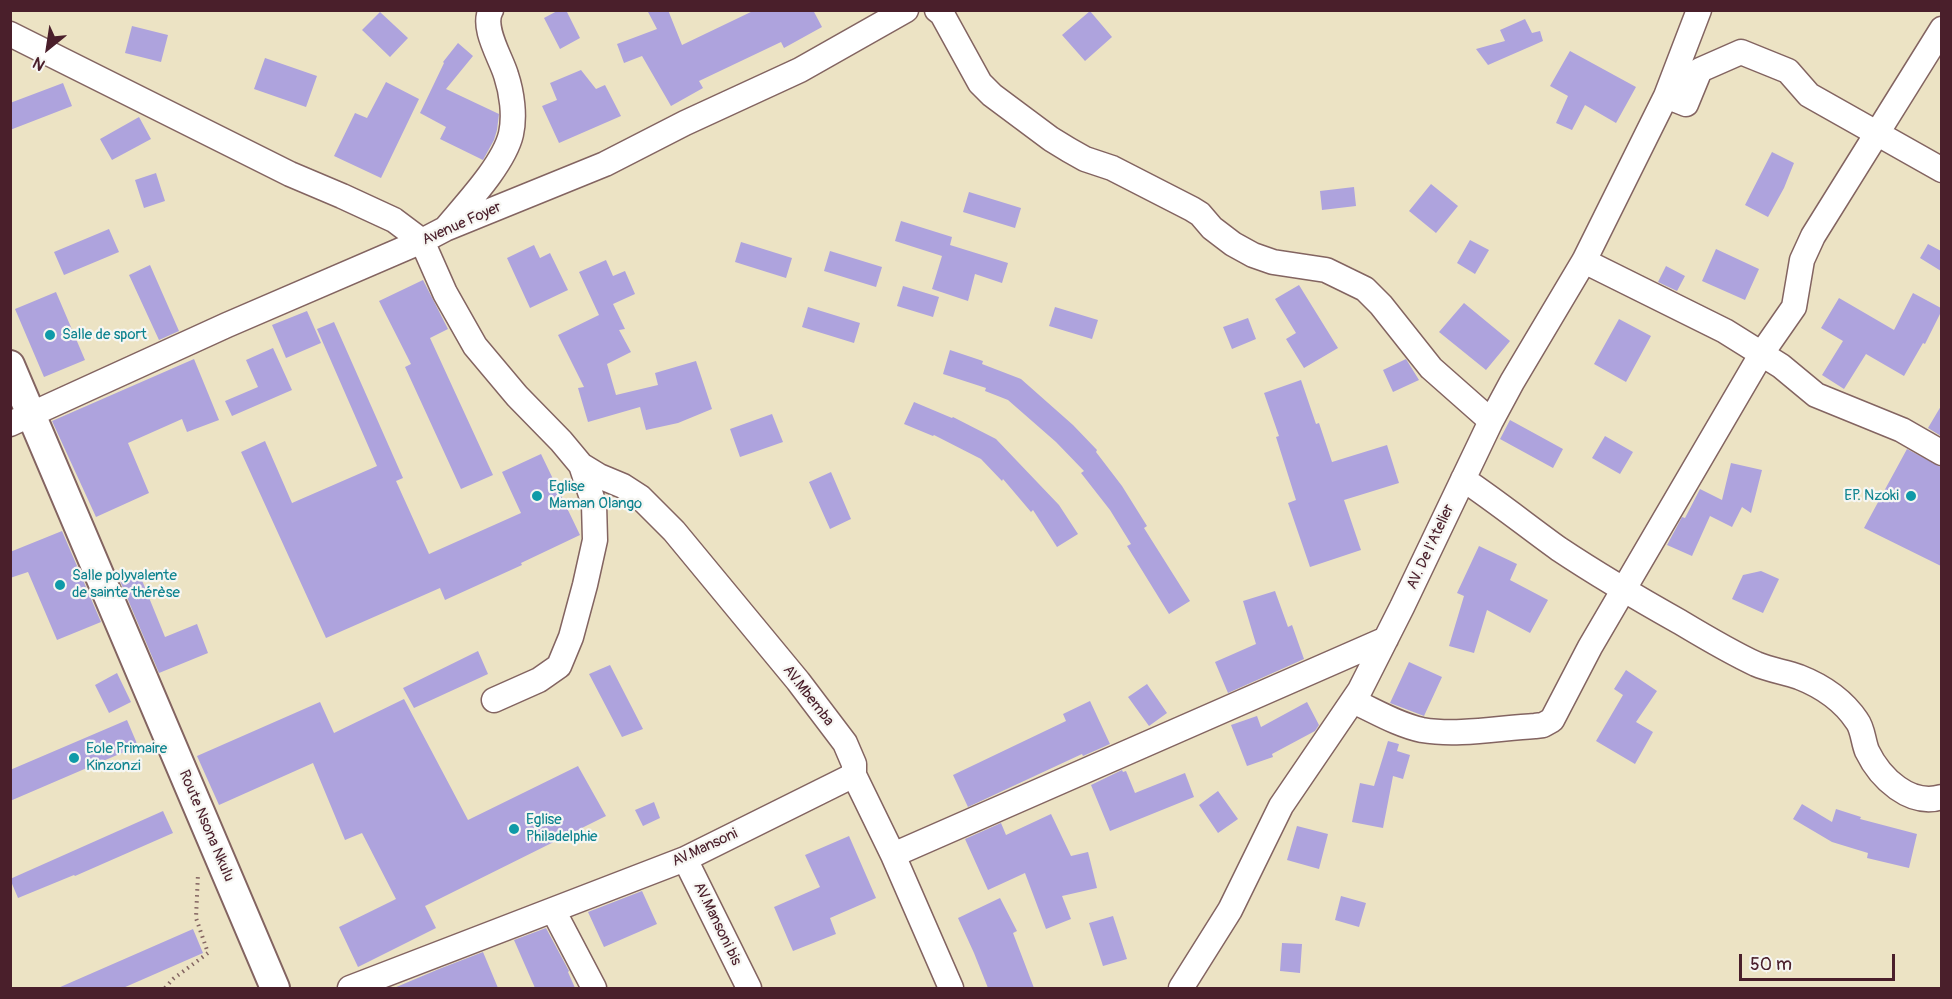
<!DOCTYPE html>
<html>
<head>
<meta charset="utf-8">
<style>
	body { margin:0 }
	#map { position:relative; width:1952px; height:999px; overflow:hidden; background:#ece3c4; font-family:Pangolin,sans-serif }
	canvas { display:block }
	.frame { position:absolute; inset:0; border:12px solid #4a1f2b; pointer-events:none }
	.north { position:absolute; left:18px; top:18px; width:60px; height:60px; -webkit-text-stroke:4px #f6f6f2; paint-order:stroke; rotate:210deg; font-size:16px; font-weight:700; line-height:24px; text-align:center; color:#4a1f2b }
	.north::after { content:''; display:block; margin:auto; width:21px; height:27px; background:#4a1f2b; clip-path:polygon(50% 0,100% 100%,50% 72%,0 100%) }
	.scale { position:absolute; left:1739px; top:954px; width:156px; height:27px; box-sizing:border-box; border:3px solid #4a1f2b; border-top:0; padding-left:8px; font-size:18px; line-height:21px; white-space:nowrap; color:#4a1f2b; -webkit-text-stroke:4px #f6f6f2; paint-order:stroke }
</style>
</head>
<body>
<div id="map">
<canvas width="1952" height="999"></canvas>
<div class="frame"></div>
<div class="north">N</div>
<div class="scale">50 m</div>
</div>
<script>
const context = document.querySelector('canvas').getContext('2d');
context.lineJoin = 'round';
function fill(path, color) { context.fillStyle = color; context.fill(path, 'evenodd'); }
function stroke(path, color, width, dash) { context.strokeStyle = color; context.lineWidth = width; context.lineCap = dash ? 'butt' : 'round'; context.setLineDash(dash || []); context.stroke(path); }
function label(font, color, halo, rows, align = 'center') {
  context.font = font + ' Pangolin,sans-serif'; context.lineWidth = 4.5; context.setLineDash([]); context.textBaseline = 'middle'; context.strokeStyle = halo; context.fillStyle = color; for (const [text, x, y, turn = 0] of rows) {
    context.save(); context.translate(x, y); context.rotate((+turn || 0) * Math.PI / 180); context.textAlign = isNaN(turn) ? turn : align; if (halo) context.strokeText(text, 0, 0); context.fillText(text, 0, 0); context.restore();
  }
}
fill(new Path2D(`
	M559,10H566L580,38L560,49L544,18Z
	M647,10H668L682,45L755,10H813L822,27L784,48L781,42L699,81L703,88L671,106L642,56L624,63L617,44L657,29Z
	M1090,11L1112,37L1085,61L1062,35Z
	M380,12L408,38L390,57L362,30Z
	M1525,19L1532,33L1540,31L1543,41L1488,65L1476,49L1505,41L1500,30Z
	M132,26L168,35L161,62L125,53Z
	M458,43L473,56L446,89L499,114L497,130L494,140L483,160L440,139L446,127L420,113L444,63L443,62Z
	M1570,51L1636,87L1616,123L1585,105L1572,130L1556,123L1568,96L1550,86Z
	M265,58L317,76L306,107L254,89Z
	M581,70L596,89L605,85L621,116L559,143L542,106L557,100L550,83Z
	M386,82L419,99L381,178L334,156L355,113L367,118Z
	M63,83L72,106L10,130V103Z
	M139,117L151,139L112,160L100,139Z
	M1772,152L1794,163L1784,188L1768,217L1745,205Z
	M156,173L165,201L144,208L135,180Z
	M1431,184L1458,206L1436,233L1409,211Z
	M1354,187L1356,206L1322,210L1320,191Z
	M969,192L1021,208L1015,228L963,212Z
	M901,221L952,237L950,245L1008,263L1002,283L975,274L968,301L932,289L942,256L895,241Z
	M109,229L119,252L64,275L54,252Z
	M1470,240L1489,250L1475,274L1457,263Z
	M741,242L792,258L786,278L735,262Z
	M1928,244L1941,251V271L1920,258Z
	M534,245L540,258L550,253L568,290L530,308L507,258Z
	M1716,249L1759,269L1745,300L1702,281Z
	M830,251L882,267L876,287L824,271Z
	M606,260L613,276L625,271L635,294L613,304L625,329L619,330L631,352L607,364L616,395L658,385L655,373L696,361L712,409L678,423L646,430L640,407L588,422L578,388L584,387L558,335L599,315L579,272Z
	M150,265L179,331L159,340L129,275Z
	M1666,266L1685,276L1677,291L1658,282Z
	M423,280L448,329L430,338L493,475L461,489L405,367L411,364L379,301Z
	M1299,285L1338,348L1304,368L1286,339L1296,333L1275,299Z
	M903,286L939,297L933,317L897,306Z
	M56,292L85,360L44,377L15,309Z
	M1913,293L1941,308V312L1925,344L1923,343L1904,376L1866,354L1844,389L1822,375L1843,341L1821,328L1839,298L1894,330Z
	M1464,303L1510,341L1486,370L1439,332Z
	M808,307L860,323L854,343L802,327Z
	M1055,307L1098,320L1092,339L1049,326Z
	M307,311L321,343L286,358L272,325Z
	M1248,318L1256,339L1232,349L1223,327Z
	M1619,319L1651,336L1626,382L1594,364Z
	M334,322L403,478L396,481L429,554L521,513L502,472L541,454L580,535L521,563L522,565L445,600L440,588L326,638L241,452L265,441L292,503L377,466L317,329Z
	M273,348L292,390L232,416L225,401L258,387L246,360Z
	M950,350L983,361L982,364L1021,379L1073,425L1097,450L1096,452L1122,486L1147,526L1144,528L1190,601L1169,614L1127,546L1131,544L1110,510L1081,473L1084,471L1056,442L1008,400L985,391L986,388L943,374Z
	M194,359L219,420L187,432L182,419L128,443L149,493L96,517L52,421Z
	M1406,359L1419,380L1393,392L1383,370Z
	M1301,380L1316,424L1319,423L1332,462L1387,445L1399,483L1344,500L1361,550L1310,567L1288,503L1296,500L1276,437L1279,436L1264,393Z
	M914,402L952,418L953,417L996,439L1059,505L1078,534L1057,547L1033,510L1031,512L1003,479L1002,481L981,459L934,435L933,436L904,424Z
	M1941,406V436L1928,428Z
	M772,414L783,442L740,457L730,429Z
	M1510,420L1563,449L1553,468L1500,439Z
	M1605,436L1633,452L1620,474L1592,458Z
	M1907,449L1941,467V566L1864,528Z
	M1731,463L1762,470L1751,513L1742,507L1732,527L1710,516L1692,556L1667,545L1682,517L1685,518L1700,489L1722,500Z
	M831,472L851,519L830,529L809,482Z
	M62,531L101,622L57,640L28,572L10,578V552Z
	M1479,546L1517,564L1510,580L1548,600L1530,633L1487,610L1474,653L1449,646L1464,596L1457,593Z
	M1761,571L1779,579L1763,613L1732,599L1743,575Z
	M139,573L165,637L197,624L208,653L159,673L120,581Z
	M1275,591L1288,627L1292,625L1304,659L1228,693L1215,662L1256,644L1243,601Z
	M478,651L488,674L414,708L403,688Z
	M1409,662L1442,677L1424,716L1390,703Z
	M610,665L643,729L622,737L589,674Z
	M1626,670L1657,691L1636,722L1653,732L1635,764L1596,741L1623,695L1614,689Z
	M117,673L131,702L109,713L95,685Z
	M1147,684L1167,713L1149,726L1128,697Z
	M404,699L468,820L578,766L606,816L425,906L436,928L358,967L339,927L396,899L362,833L345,840L313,763L219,805L197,756L320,702L334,733Z
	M1090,701L1110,744L1083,756L1082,754L968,807L953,775L1066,721L1063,714Z
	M1307,702L1319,725L1315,731L1272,754L1273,757L1247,766L1231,725L1257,716L1261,727Z
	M127,720L138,746L10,801V770Z
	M1388,741L1399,744L1397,751L1410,755L1403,779L1393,776L1383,828L1352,822L1360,783L1374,786Z
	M1122,770L1123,772L1126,771L1135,793L1185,773L1194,797L1110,831L1091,785Z
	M1218,791L1238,819L1218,833L1199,805Z
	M654,802L660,818L643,826L635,810Z
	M1802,804L1832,822L1836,809L1861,817L1860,819L1917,834L1909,868L1867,858L1868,853L1832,842L1793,819Z
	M163,811L173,833L75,876L74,875L18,898L10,879Z
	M1051,814L1071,856L1088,852L1097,888L1062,896L1071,919L1046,929L1025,873L988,890L965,839L1001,823L1006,835Z
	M1297,826L1328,834L1319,869L1287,860Z
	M849,836L876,898L830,918L836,934L793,951L774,907L820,887L805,855Z
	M642,891L657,924L604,947L588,912Z
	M1341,896L1366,903L1359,927L1335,920Z
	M1000,898L1017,931L1013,933L1034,988H988L974,953L958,918Z
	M1113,916L1127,959L1103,966L1089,923Z
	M546,928L569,971L568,972L575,988H535L514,940Z
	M193,929L203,953L123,988H58Z
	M1282,943L1302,944L1300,973L1280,971Z
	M483,952L498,988H394L439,969Z`), '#aea3dd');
const minor = new Path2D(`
	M937,10L942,14L980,83L992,95L1051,139L1069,150L1085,159L1112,168L1192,209L1200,214L1212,228L1233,244L1253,255L1273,262L1326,270L1365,289L1381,305L1431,368L1491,421
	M10,34L290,174L342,196L394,220L422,241L445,293L475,346L517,396L561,441L581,465L594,504L595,540L585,585L571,637L559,666L539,680L494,700
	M1666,96L1686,104L1700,70L1741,52L1788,71L1809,95L1942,170
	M446,228C466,204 504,164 511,134C515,116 512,93 506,75C501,58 481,27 491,10
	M1584,261L1725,331L1781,366L1816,395L1902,430L1942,453
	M10,424L227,325L422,241L445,229L605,164L685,123L800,70L906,10
	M581,465L599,476L623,486L640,497L674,531L798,681L845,743L854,764V775L893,855L951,988
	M1463,479C1496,501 1527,526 1559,549C1598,575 1639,599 1680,622C1705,637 1730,652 1756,664C1770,670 1785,672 1799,677C1822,686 1843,700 1857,721C1863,729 1863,741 1867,751C1880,778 1910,807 1942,797
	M1353,701C1375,711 1398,725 1422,730C1458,736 1499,728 1535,726L1543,725L1552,720L1590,647L1762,353L1794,307L1802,260L1813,236L1942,29
	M893,855L1386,639
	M685,859L749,988
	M553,910L594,988
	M350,988L685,859L854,775
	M1181,988L1230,910L1281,806L1360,690L1402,607L1491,421L1512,382L1584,261L1666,96L1699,10`);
const tertiary = new Path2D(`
	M10,365L275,988`);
stroke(minor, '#836461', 27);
stroke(tertiary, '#836461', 32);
stroke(new Path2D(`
	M165,988L173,979L208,953L196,918L198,874`), '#836461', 4, [1.5, 4.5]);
stroke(minor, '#fff', 24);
stroke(tertiary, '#fff', 28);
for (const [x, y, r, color] of [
	[50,335,6,"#0f9aa8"],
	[537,496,6,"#0f9aa8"],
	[1911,496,6,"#0f9aa8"],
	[60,585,6,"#0f9aa8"],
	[74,758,6,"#0f9aa8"],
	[514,829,6,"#0f9aa8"]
]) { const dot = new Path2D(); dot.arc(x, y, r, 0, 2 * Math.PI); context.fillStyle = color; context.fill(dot); stroke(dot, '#f6f6f2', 2); }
label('15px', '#4a1f2b', '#f6f6f2', [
	["Avenue Foyer",462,224,-24],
	["AV. De l'Atelier",1431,547,-65],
	["AV.Mbemba",808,696,52],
	["Route Nsona Nkulu",206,826,67],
	["AV.Mansoni",705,848,-25],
	["AV.Mansoni bis",717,924,64]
]);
label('15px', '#0d838f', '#f6f6f2', [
	["Salle de sport",62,335],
	["Eglise",549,487],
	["Maman Olango",549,504],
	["EP. Nzoki",1899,496,"right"],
	["Salle polyvalente",72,576],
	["de sainte thérèse",72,593],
	["Eole Primaire",86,749],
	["Kinzonzi",86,766],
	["Eglise",526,820],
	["Philadelphie",526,837]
], 'left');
</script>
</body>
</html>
